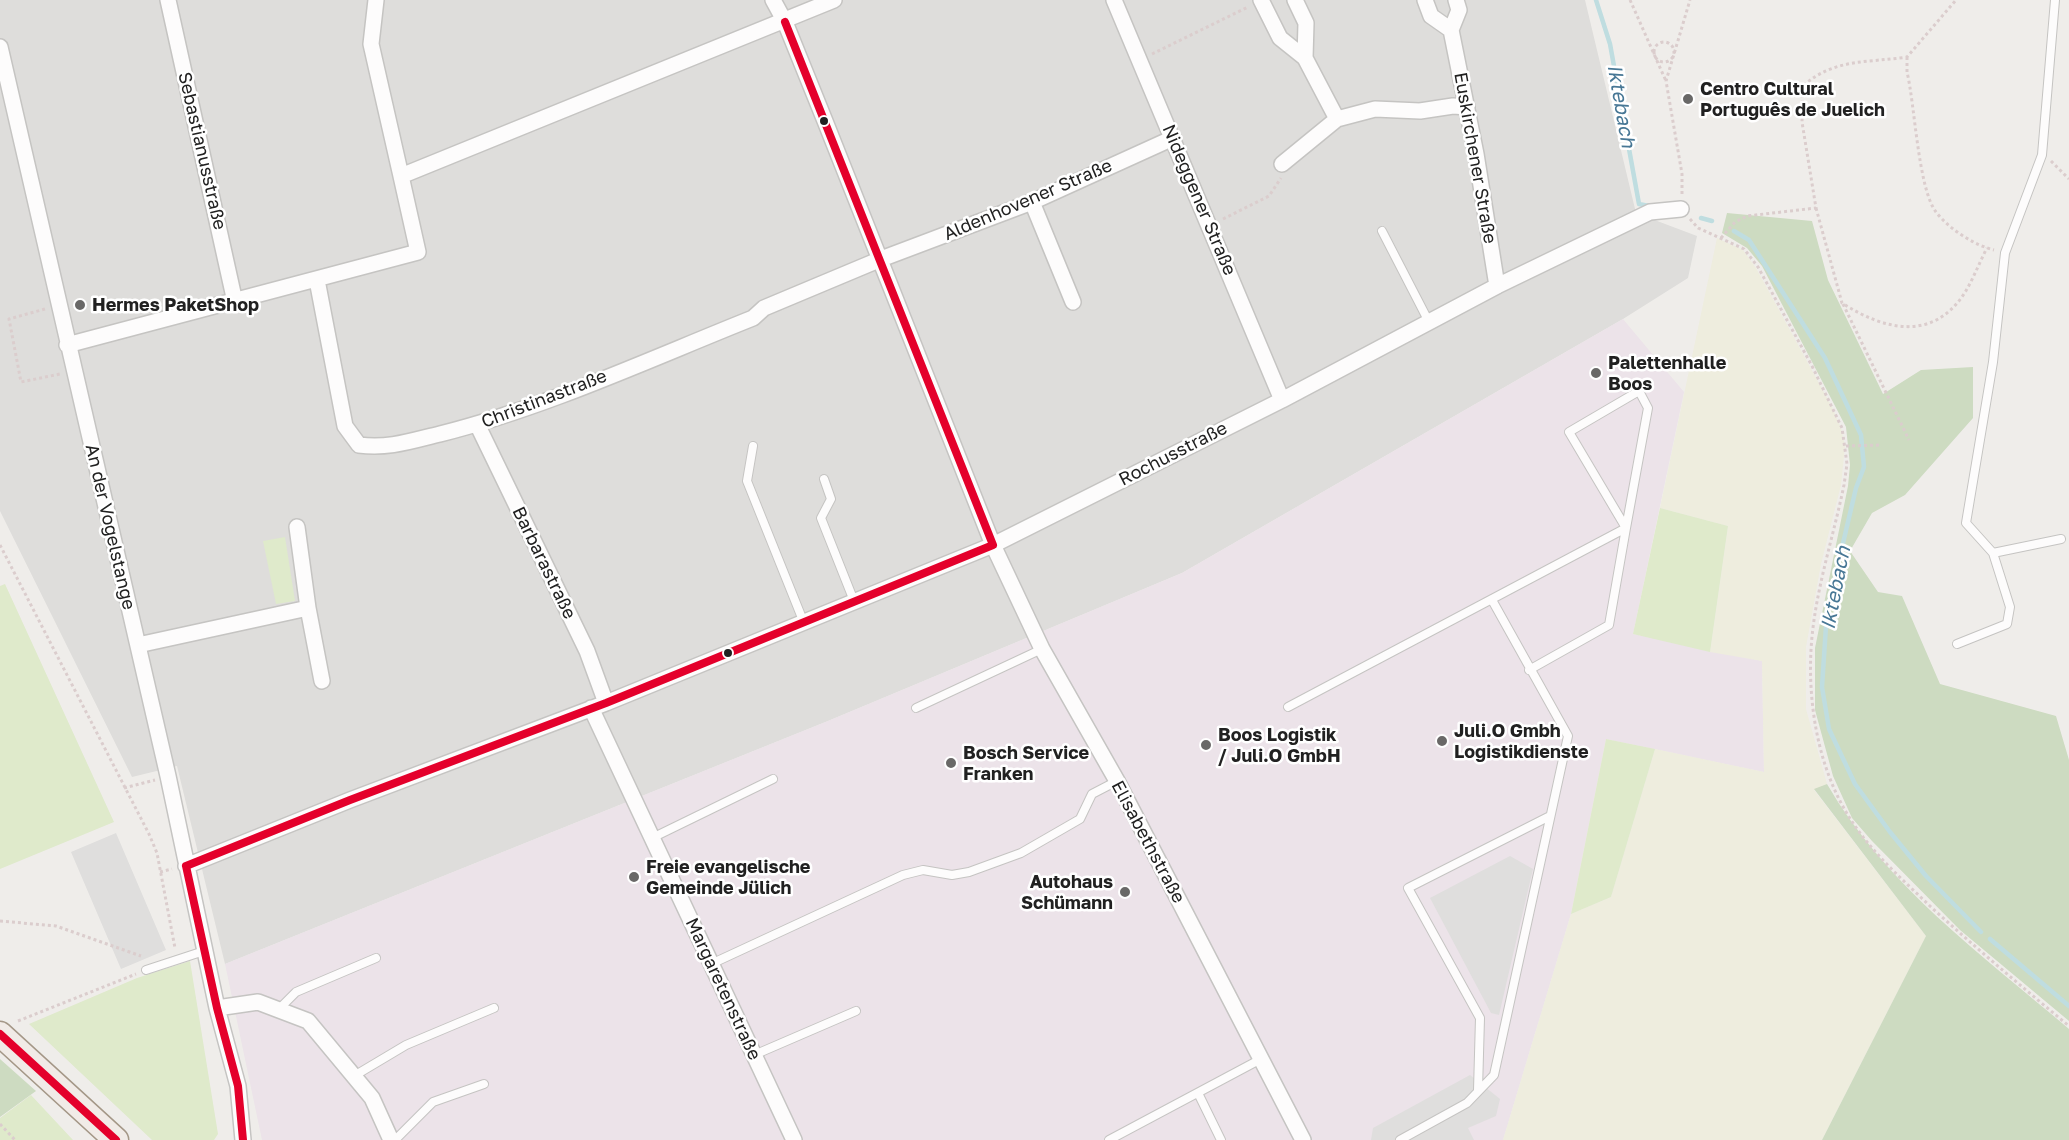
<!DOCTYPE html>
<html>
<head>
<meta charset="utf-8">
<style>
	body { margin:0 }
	canvas { display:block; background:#efedea }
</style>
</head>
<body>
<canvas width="2069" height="1140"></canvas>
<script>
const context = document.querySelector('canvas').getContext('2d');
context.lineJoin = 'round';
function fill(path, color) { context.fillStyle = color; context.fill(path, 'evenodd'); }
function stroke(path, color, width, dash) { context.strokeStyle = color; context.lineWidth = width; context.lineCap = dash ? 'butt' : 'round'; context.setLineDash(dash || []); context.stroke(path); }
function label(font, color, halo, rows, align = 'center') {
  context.font = font + ' "Golos Text",sans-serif'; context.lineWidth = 5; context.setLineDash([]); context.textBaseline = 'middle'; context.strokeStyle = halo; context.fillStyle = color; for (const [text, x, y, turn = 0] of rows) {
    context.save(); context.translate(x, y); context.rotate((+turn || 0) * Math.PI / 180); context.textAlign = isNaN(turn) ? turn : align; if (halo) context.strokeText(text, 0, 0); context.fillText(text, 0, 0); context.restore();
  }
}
fill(new Path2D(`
	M0,0H1585L1636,213L1697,236L1688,278L1623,319L1182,573L828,721L225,964L177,766L132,777L0,511Z`), '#dedddb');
fill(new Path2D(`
	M1623,319L1684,392L1633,634L1762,661L1764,772L1606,739L1571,914L1503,1140H262L225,964L828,721L1182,573Z`), '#ece3e9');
fill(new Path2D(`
	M1717,238L1743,250L1756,268L1832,407L1841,428L1845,446L1841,485L1821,564L1806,647V709L1827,784L1814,790L1926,936L1822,1140H1503L1571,914L1611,897L1655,749L1764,772L1762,661L1710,652L1728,526L1660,508Z`), '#eeedde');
fill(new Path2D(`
	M1660,508L1728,526L1710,652L1633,634Z
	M285,537L295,601L276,604L263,541Z
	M5,584L114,822L0,869V586Z
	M1606,739L1655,749L1611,897L1571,914Z
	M190,961L218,1134L214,1140H152L29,1024L137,978Z
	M31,1095L73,1140H0V1118Z`), '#dfeacb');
fill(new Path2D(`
	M1727,213L1812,221L1828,280L1883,394L1921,370L1973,367V418L1905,495L1872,513L1850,551L1878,592L1902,596L1940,684L2056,716L2069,760V1021L1960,930L1872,841L1852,818L1833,776L1815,710V648L1848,486L1850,465L1846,427L1762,266L1747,248L1722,233Z
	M1827,784C1887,887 1980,953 2069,1029V1140H1822L1926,936L1814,789Z
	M0,1059L36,1091L0,1117Z`), '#cddbc1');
fill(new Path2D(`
	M116,833L166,950L121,969L71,852Z
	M1510,856L1533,869L1499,1015L1491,1013L1430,898Z
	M1470,1075L1500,1099L1496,1116L1468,1128L1474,1140H1371L1373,1128Z`), '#dfdedd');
stroke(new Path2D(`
	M1596,0L1610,44L1639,204L1649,206
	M1701,218L1712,221
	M1734,231L1749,240L1825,358L1861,435L1864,467L1856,488L1827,611L1822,687L1829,729L1855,784L1890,832L1926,876L1981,932
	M1990,939L2069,1006`), '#bfdde0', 4.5);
const lane = new Path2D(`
	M1382,231L1429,322
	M753,446L747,481L804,623
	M824,479L831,499L821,518L854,601
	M1993,553L2061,539
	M1957,644L2007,624L2010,607L1993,553L1966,523L1993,362L2005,253L2042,155L2055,0
	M1288,707L1626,528L1648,408L1639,391L1569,432L1626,528L1609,625L1529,670
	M916,708L1042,649
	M652,838L773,779
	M711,964L903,875L923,870L952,875L969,872L1021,853L1080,819L1092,794L1117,781
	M146,970L204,951
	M278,1010L296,992L376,958
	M754,1055L856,1011
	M354,1076L406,1045L494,1008
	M1478,1090L1480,1018L1408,888L1550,816
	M1198,1093L1221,1140
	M395,1140L433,1102L484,1084
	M1109,1140L1261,1059
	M1400,1140L1467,1103L1494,1075L1568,736L1492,600`);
const street = new Path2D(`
	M168,0L235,302
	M376,0L371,44L401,176
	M773,0L785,22L825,121L993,545L1042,649L1117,781L1303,1140
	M1114,0L1282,400
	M1261,0L1280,38L1305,58L1337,119
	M1295,0L1306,23L1305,58
	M1425,0L1431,16L1451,30L1476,154L1497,286
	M1451,30L1459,10L1456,0
	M0,47L168,776L217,1008L238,1086L243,1140
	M1282,164L1337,119L1375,109L1420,111L1453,106L1467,107
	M1032,202L1073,302
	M317,280L345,426L359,445C388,449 411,441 440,434C547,407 650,359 753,318L764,308L881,259L1032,202L1173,138
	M67,345L418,252L401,176L834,0
	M477,424L587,651L606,703
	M297,527L308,608
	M138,645L308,608L322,681
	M591,708L794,1140
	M186,866L350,800L606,703L993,545L1282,400L1497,286L1650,212L1681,209
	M217,1008L258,1002L308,1021L372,1098L391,1140`);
const primary = new Path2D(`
	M0,1034L116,1140`);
stroke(lane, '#c5c4c2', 10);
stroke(street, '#c5c4c2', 18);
stroke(primary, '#a49787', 27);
stroke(new Path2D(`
	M1630,0L1666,81
	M1654 52a10 10 0 1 1 20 0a10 10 0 1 1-20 0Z
	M1152,54L1248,7
	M1907,57V72C1915,105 1918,188 1936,212C1949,229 1974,245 1994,250
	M2051,161L2069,179
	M1682,194V174L1666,81L1690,0
	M1816,208L1842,303C1884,330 1932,342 1964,294C1973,280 1979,263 1987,248
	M1223,219L1269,196L1281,178
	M1690,219L1698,228L1744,249L1758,267L1812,366L1842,428L1847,464L1844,485C1833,539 1814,594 1811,650C1808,707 1819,771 1851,820C1872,853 1903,880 1931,907C1976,948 2022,987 2069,1026
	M1721,238L1735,222L1747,216L1816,208L1802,122L1803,86C1834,58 1868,63 1907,57L1956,0
	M1843,304L1909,440
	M45,309L9,319L21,382L60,374
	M1846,446L1882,445
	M0,545L149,834L157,853L175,948
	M124,788L155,780
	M160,872L172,869
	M0,921L56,926L141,956
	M18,1021L136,974
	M0,1124L15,1140`), '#dbcdcd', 3, [3, 3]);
stroke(lane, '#fdfcfc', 8);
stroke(street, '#fdfcfc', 15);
stroke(primary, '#f1ebe7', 24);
stroke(new Path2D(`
	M785,22L993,545
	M186,866L350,800L606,703L993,545
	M186,866L217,1008L238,1086L243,1140
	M0,1034L116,1140`), '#e4002b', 8);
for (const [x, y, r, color] of [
	[1688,99,6,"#696867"],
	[824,121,5,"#212121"],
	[80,305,6,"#696867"],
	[1596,373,6,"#696867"],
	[728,653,5,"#212121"],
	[1442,741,6,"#696867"],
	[1206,745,6,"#696867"],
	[951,763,6,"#696867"],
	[634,877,6,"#696867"],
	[1125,892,6,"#696867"]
]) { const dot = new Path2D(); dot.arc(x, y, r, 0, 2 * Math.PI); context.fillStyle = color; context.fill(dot); stroke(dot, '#fff', 2); }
label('bold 18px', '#212121', '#fff', [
	["Centro Cultural",1700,89],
	["Português de Juelich",1700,110],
	["Hermes PaketShop",92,305],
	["Palettenhalle",1608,363],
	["Boos",1608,384],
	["Juli.O Gmbh",1454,731],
	["Logistikdienste",1454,752],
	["Boos Logistik",1218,735],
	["/ Juli.O GmbH",1218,756],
	["Bosch Service",963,753],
	["Franken",963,774],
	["Freie evangelische",646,867],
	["Gemeinde Jülich",646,888],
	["Autohaus",1113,882,"right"],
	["Schümann",1113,903,"right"]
], 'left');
label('18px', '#212121', '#fff', [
	["Sebastianusstraße",202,151,77],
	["Euskirchener Straße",1475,158,80],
	["Aldenhovener Straße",1028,200,-23],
	["Nideggener Straße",1199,200,67],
	["Christinastraße",544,399,-21],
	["Rochusstraße",1173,454,-27],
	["An der Vogelstange",110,527,77],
	["Barbarastraße",544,563,64],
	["Elisabethstraße",1148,842,62],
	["Margaretenstraße",723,989,65]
]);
label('italic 20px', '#477795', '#fff', [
	["Iktebach",1621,106,80],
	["Iktebach",1836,588,-79]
]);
</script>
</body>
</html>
